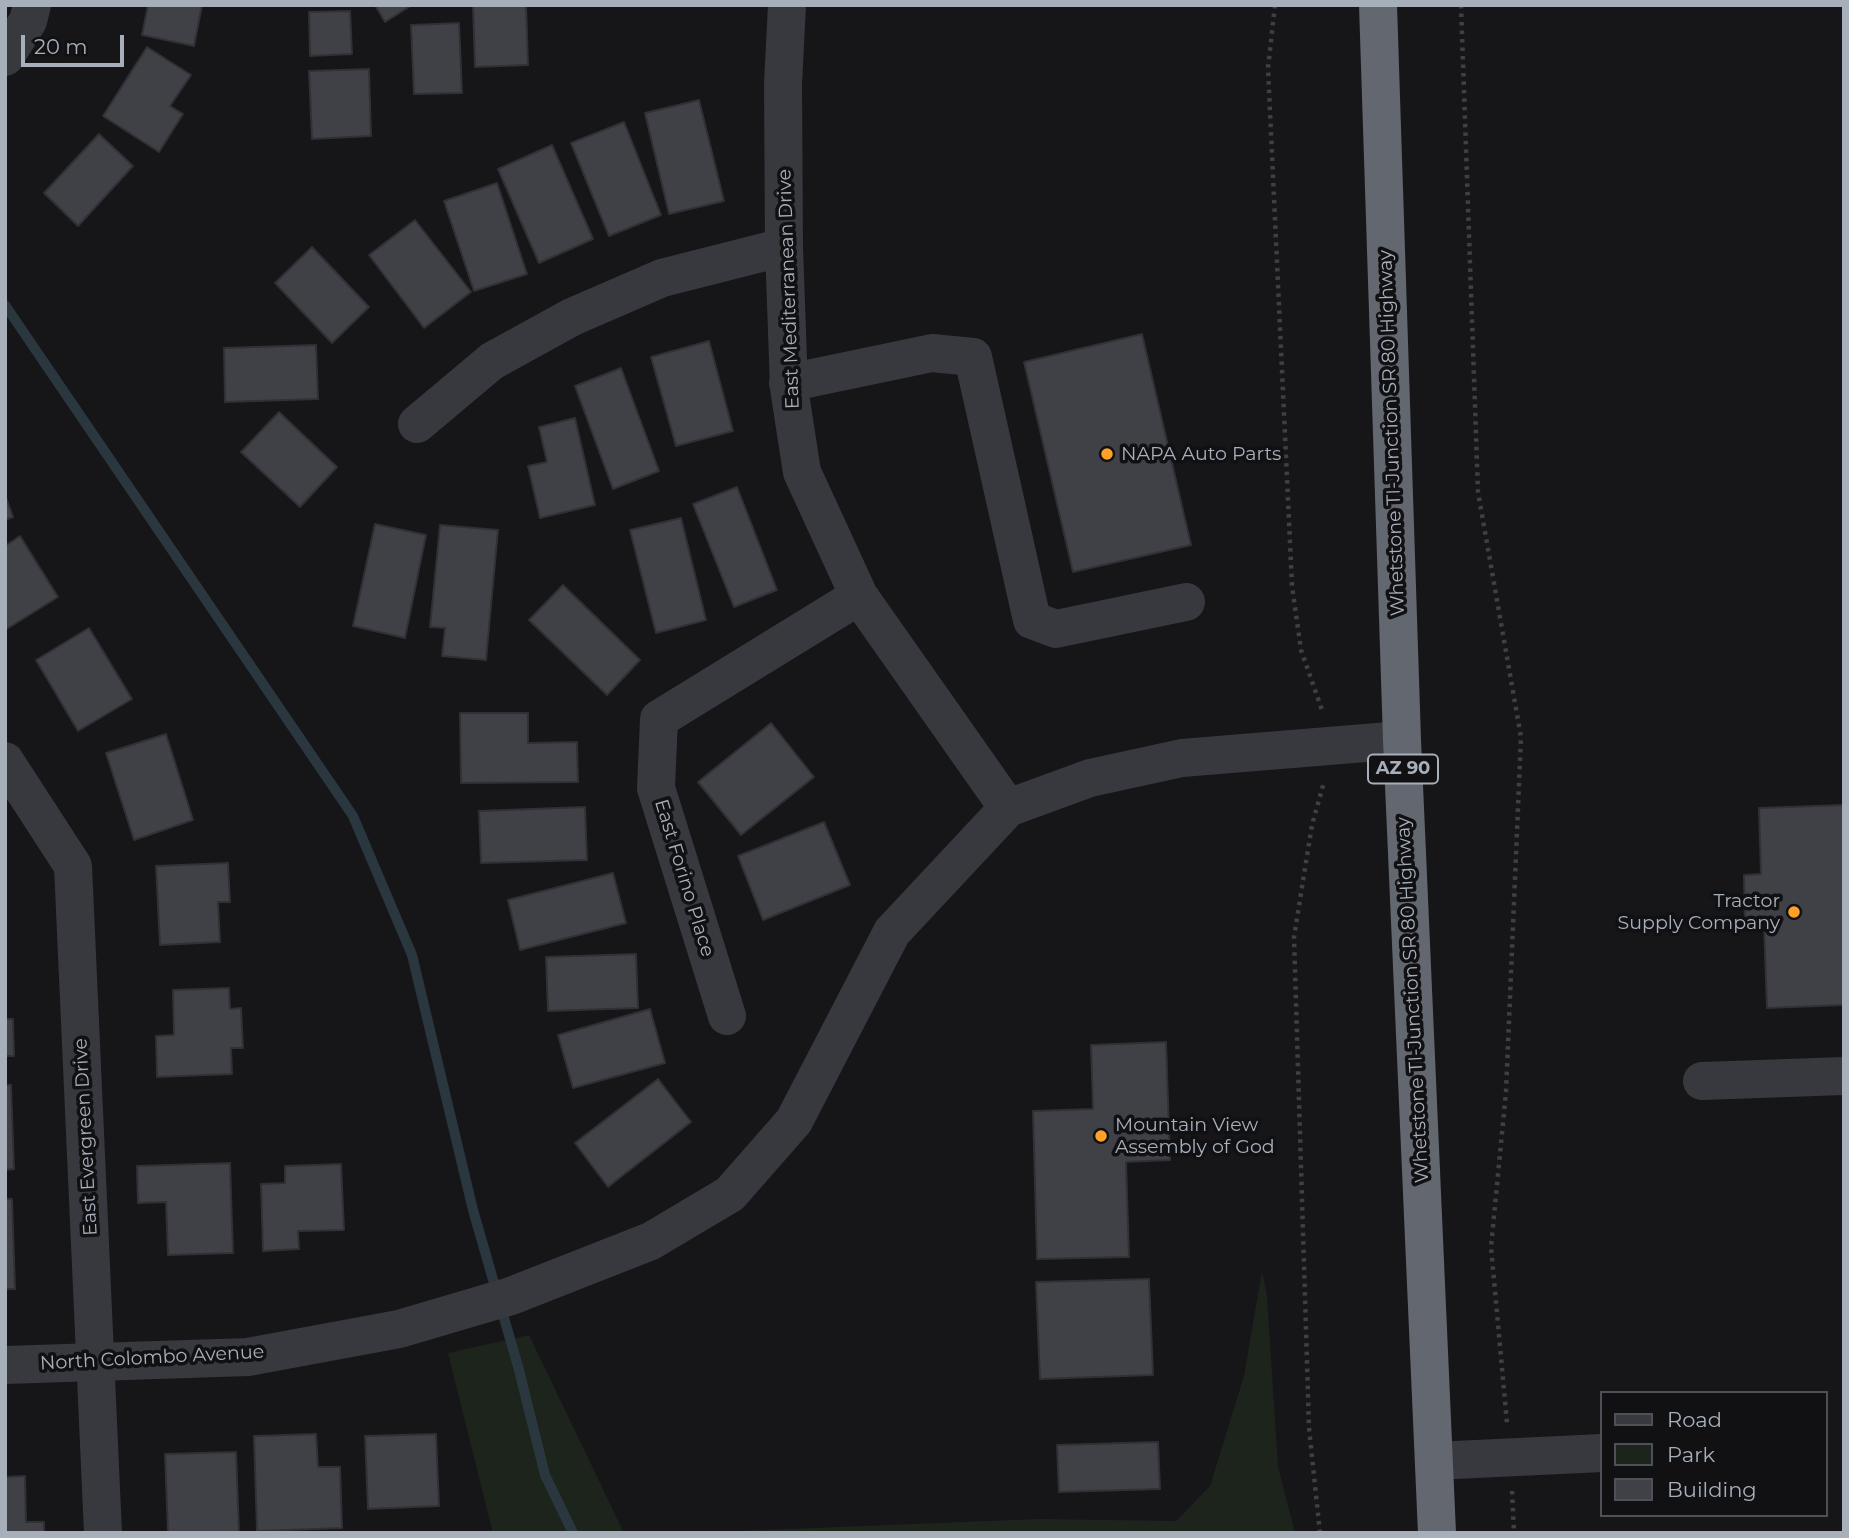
<!DOCTYPE html>
<html>
<head>
<meta charset="utf-8">
<style>
	body { margin:0 }
	#map { position:relative; width:1849px; height:1538px; overflow:hidden; background:#161619; font-family:Montserrat,sans-serif }
	canvas { display:block }
	.frame { position:absolute; inset:0; border:7px solid #a7afba; pointer-events:none }
	.legend { position:absolute; left:1600px; top:1391px; width:228px; height:126px; box-sizing:border-box; background:#111114; border:2px solid #4d5056; margin:0; padding:9px 12px; list-style:none; font-size:21px; color:#a7afba }
	.legend li { display:flex; align-items:center; gap:14px; height:35px }
	.legend b { width:35px; border:2px solid #4d5056 }
	.scale { position:absolute; left:21px; top:35px; width:103px; height:32px; box-sizing:border-box; border:4px solid #a7afba; border-top:0; padding-left:9px; font-size:21px; line-height:24px; white-space:nowrap; color:#a7afba; -webkit-text-stroke:5px #111114; paint-order:stroke }
</style>
</head>
<body>
<div id="map">
<canvas width="1849" height="1538"></canvas>
<div class="frame"></div>
<ul class="legend">
<li><b style="height:9px;background:#37393e"></b>Road</li>
<li><b style="height:19px;background:#1c241c"></b>Park</li>
<li><b style="height:19px;background:#404146"></b>Building</li>
</ul>
<div class="scale">20 m</div>
</div>
<script>
const context = document.querySelector('canvas').getContext('2d');
context.lineJoin = 'round';
function fill(path, color) { context.fillStyle = color; context.fill(path, 'evenodd'); }
function stroke(path, color, width, dash) { context.strokeStyle = color; context.lineWidth = width; context.lineCap = dash ? 'butt' : 'round'; context.setLineDash(dash || []); context.stroke(path); }
function label(font, color, halo, rows, align = 'center') {
  context.font = font + ' Montserrat,sans-serif'; context.lineWidth = 7; context.setLineDash([]); context.textBaseline = 'middle'; context.strokeStyle = halo; context.fillStyle = color; for (const [text, x, y, turn = 0] of rows) {
    context.save(); context.translate(x, y); context.rotate((+turn || 0) * Math.PI / 180); context.textAlign = isNaN(turn) ? turn : align; if (halo) context.strokeText(text, 0, 0); context.fillText(text, 0, 0); context.restore();
  }
}
fill(new Path2D(`
	M1262,1271L1267,1296L1278,1466L1295,1533H688L1039,1519L1176,1521L1210,1486L1244,1376Z
	M529,1335L624,1533H493L448,1353Z`), '#1c241c');
stroke(new Path2D(`
	M5,305L353,816L412,955L473,1210L519,1370L545,1475L573,1533`), '#2b373e', 10);
const building = new Path2D(`
	M148,5H202L194,46L142,35Z
	M375,5H412L385,22Z
	M473,5H526L528,65L475,67Z
	M350,11L352,54L310,56L309,12Z
	M459,23L462,93L414,94L411,25Z
	M147,47L191,75L170,106L183,114L159,152L103,116Z
	M369,69L371,136L312,139L309,71Z
	M699,100L724,201L669,214L645,113Z
	M624,122L661,215L609,236L571,143Z
	M99,134L133,166L78,226L44,193Z
	M552,145L593,239L539,263L498,169Z
	M497,183L527,274L474,291L444,201Z
	M415,220L471,292L424,328L369,255Z
	M312,247L369,307L332,343L275,283Z
	M1142,334L1191,545L1073,572L1024,362Z
	M709,341L733,431L676,446L651,357Z
	M316,345L318,399L225,402L224,348Z
	M621,368L659,471L613,489L575,386Z
	M279,412L337,467L300,507L241,452Z
	M575,418L595,505L540,518L528,466L547,462L539,427Z
	M737,487L777,590L734,607L693,504Z
	M5,495L13,517L5,520Z
	M681,518L706,620L656,633L630,530Z
	M375,524L426,535L405,638L353,626Z
	M440,525L498,530L486,660L442,656L445,628L430,627Z
	M20,536L58,597L5,630V546Z
	M563,585L640,660L607,695L529,620Z
	M89,628L132,699L78,731L36,660Z
	M460,713H528V743L577,742L578,782L461,783Z
	M771,723L814,777L741,835L698,782Z
	M166,734L193,820L134,840L106,753Z
	M1844,805V1005L1767,1008L1764,925H1745L1744,875L1761,874L1759,808Z
	M585,807L587,860L481,863L479,811Z
	M824,822L850,885L763,920L738,856Z
	M228,863L230,902H218L220,942L160,945L156,866Z
	M613,873L626,923L520,950L508,900Z
	M636,954L638,1008L548,1011L546,957Z
	M229,988L230,1009L241,1008L243,1048H231L232,1074L157,1077L156,1036L174,1035L173,990Z
	M650,1009L665,1063L573,1088L558,1035Z
	M5,1019H13L14,1056H5Z
	M1166,1042L1170,1160L1126,1162L1129,1257L1037,1259L1033,1111L1093,1109L1091,1045Z
	M658,1079L691,1122L608,1187L575,1143Z
	M5,1085H11L14,1169L5,1170Z
	M230,1163L233,1253L168,1255L166,1202L138,1203L137,1166Z
	M341,1164L344,1230L298,1231L299,1249L263,1251L261,1184L285,1183V1166Z
	M5,1199H12L15,1289H5Z
	M1149,1279L1153,1375L1040,1379L1036,1282Z
	M316,1434L318,1467H340L342,1528L257,1531L254,1436Z
	M436,1434L439,1506L368,1509L365,1436Z
	M1158,1442L1160,1489L1059,1492L1057,1445Z
	M236,1452L239,1533H168L165,1454Z
	M25,1476L26,1522H44V1533H5V1477Z`);
fill(building, '#404146');
stroke(building, '#303035', 2);
stroke(new Path2D(`
	M1275,5L1268,68L1292,586L1301,650L1322,710
	M1461,5L1478,492L1521,737L1506,1092L1491,1247L1507,1423
	M1512,1491L1514,1533
	M1320,1533L1309,1428L1294,937L1312,825L1324,782`), '#3d4045', 4.5, [3.5, 5]);
stroke(new Path2D(`
	M787,5L783,84L784,247L789,388L802,472L859,596L1008,808
	M5,57L28,21L32,5
	M788,383L932,353L973,357L1032,620L1056,629L1186,602
	M417,424L492,361L572,317L662,278L784,247
	M5,761L73,866L103,1533
	M727,1016L656,788L659,719L859,596
	M1702,1081L1844,1076
	M5,1365L248,1357L399,1329L511,1296L651,1241L730,1194L794,1121L892,932L1008,808L1090,778L1182,758L1402,740
	M1434,1461L1602,1453`), '#37393e', 38);
stroke(new Path2D(`
	M1378,5L1402,740L1437,1533`), '#63676f', 38);
for (const [x, y, r, color] of [
	[1107,454,7,"#ffa128"],
	[1794,912,7,"#ffa128"],
	[1101,1136,7,"#ffa128"]
]) { const dot = new Path2D(); dot.arc(x, y, r, 0, 2 * Math.PI); context.fillStyle = color; context.fill(dot); stroke(dot, '#111114', 2.5); }
for (const [x, y, w] of [
	[1403,769,70]
]) { const box = new Path2D(); box.roundRect(x - w / 2, y - 14.5, w, 29, 5); context.fillStyle = '#111114'; context.fill(box); stroke(box, '#a7afba', 2); }
label('bold 18px', '#a7afba', null, [
	["AZ 90",1403,769]
]);
label('19px', '#a7afba', '#111114', [
	["East Mediterranean Drive",789,289,-92],
	["Whetstone TI-Junction SR 80 Highway",1392,433,-92],
	["East Forino Place",684,878,73],
	["Whetstone TI-Junction SR 80 Highway",1413,1000,-93],
	["East Evergreen Drive",86,1137,-93],
	["North Colombo Avenue",152,1358,-3]
]);
label('19px', '#a7afba', '#111114', [
	["NAPA Auto Parts",1121,454],
	["Tractor",1780,901,"right"],
	["Supply Company",1780,923,"right"],
	["Mountain View",1115,1125],
	["Assembly of God",1115,1147]
], 'left');
</script>
</body>
</html>
